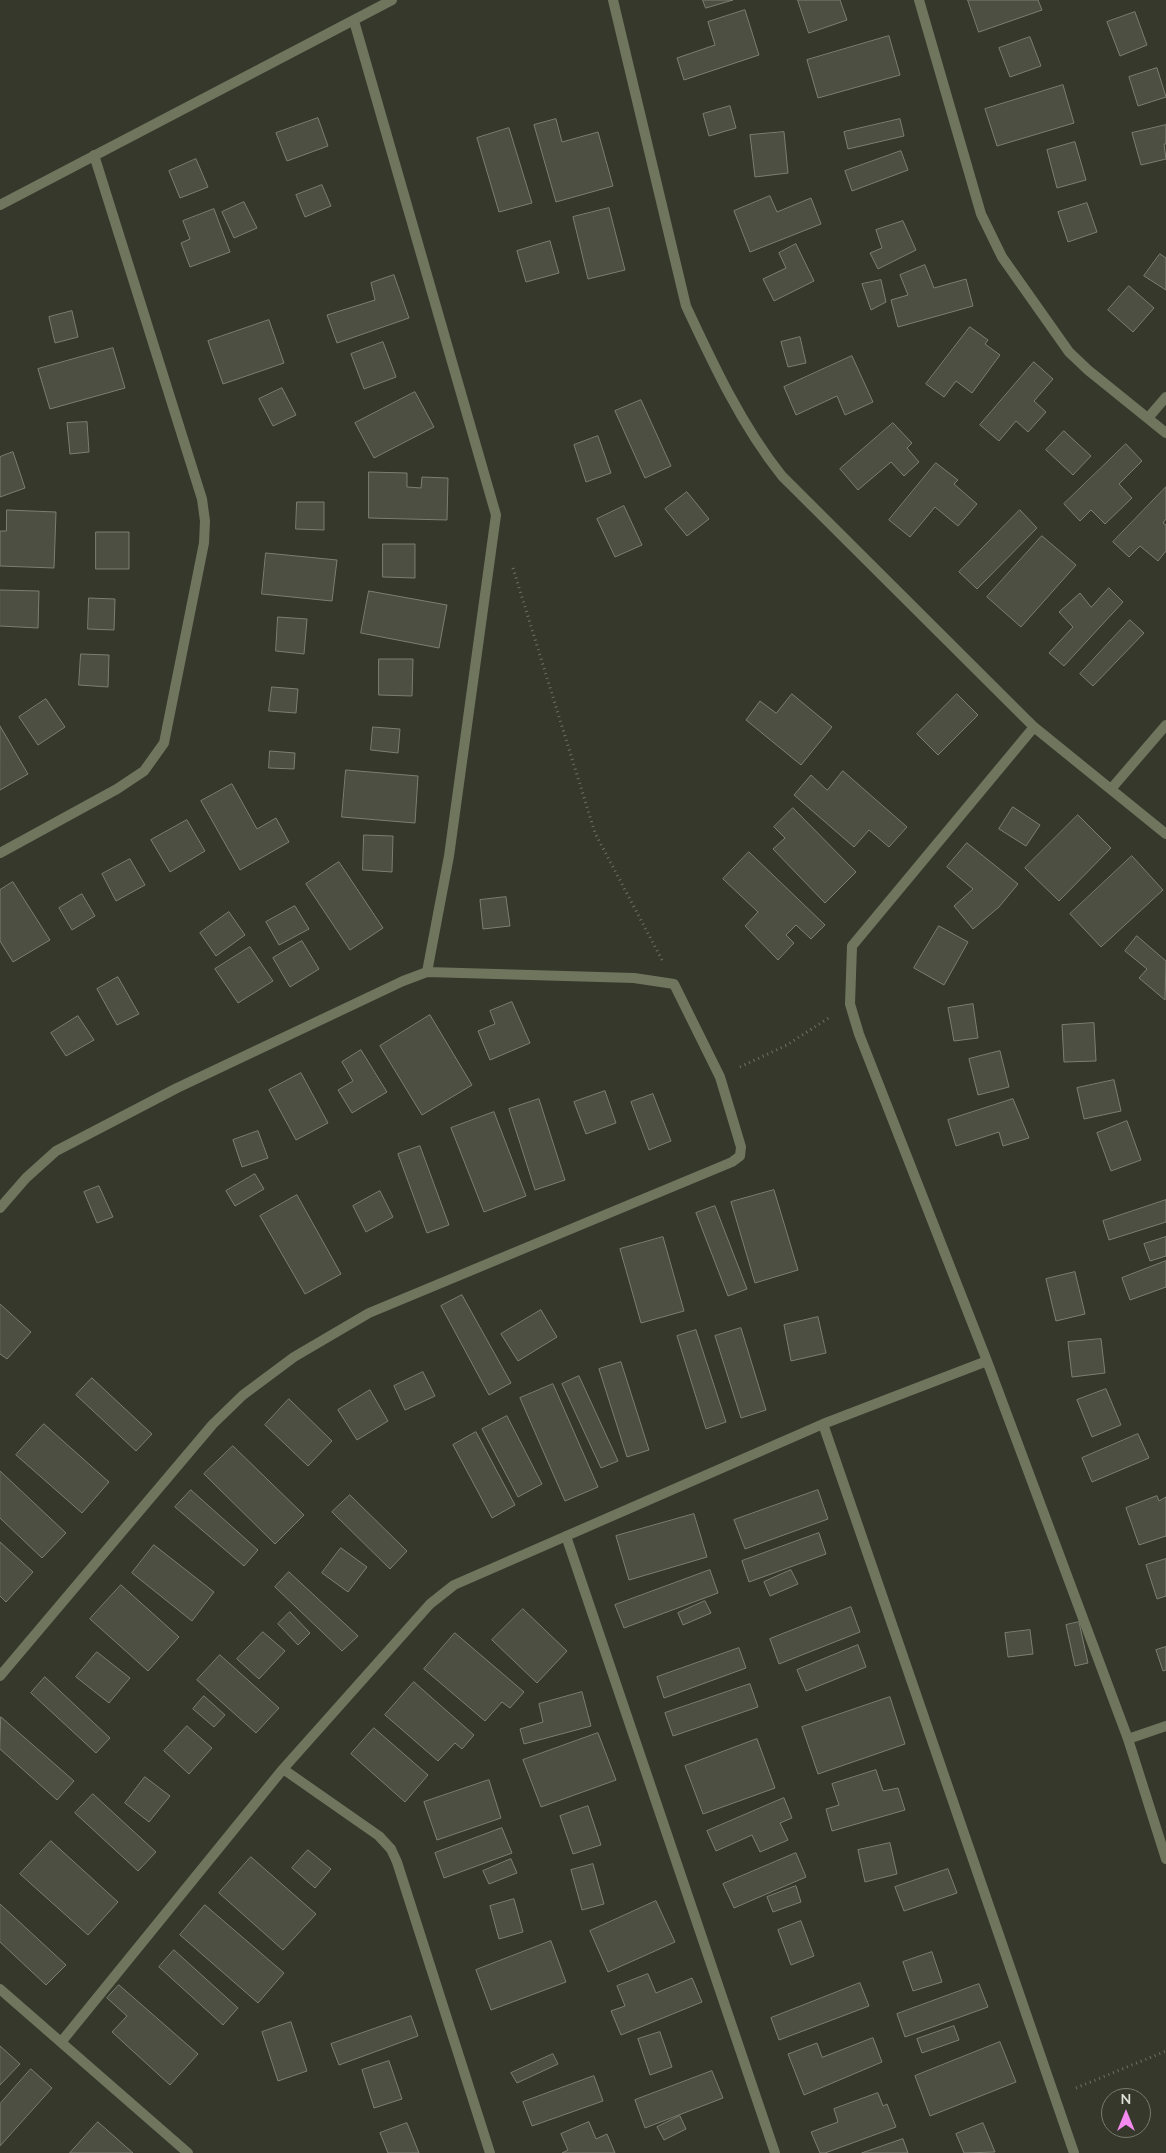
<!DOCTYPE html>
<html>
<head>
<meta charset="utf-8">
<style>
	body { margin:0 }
	#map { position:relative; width:1166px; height:2153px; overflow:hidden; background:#35382b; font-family:Lato,sans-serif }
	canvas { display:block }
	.north { position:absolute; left:1101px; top:2088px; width:50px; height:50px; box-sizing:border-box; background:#35382b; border:1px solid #787b70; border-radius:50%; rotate:0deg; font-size:14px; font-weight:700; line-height:20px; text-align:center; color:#dddfd7 }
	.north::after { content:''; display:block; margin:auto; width:18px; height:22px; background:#f489f0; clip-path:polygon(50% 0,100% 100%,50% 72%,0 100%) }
</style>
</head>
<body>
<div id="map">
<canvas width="1166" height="2153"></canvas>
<div class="north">N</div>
</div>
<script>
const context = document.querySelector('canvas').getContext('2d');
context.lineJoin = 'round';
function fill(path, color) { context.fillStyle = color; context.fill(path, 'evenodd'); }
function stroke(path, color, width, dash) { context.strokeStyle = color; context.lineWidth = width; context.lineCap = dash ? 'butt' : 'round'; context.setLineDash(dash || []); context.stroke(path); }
const building = new Path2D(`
	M703,0H733L706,8Z
	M798,0H840L847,20L809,33Z
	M968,0H1038L1042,10L979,32Z
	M745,10L759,55L684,80L677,58L715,45L708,22Z
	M1135,12L1147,45L1120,56L1107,22Z
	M889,36L900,75L818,98L807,60Z
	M1030,37L1041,66L1010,77L999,48Z
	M1157,68L1166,97L1138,106L1129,77Z
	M1063,85L1074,123L997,146L985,109Z
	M730,106L736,128L709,136L703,114Z
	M318,118L328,146L287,161L276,133Z
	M556,119L562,142L598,132L613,186L556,202L534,125Z
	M900,119L904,136L848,149L844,132Z
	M1166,125V144H1164L1166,159L1141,165L1132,133Z
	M509,128L532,203L499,212L477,138Z
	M784,132L788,173L755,177L750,135Z
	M1075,142L1086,180L1057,188L1047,150Z
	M901,151L908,170L852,191L845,171Z
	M196,159L208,187L180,198L169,171Z
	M322,185L331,206L305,217L296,195Z
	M770,196L777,212L811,198L821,224L750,252L734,211Z
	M244,202L257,228L234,238L222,212Z
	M1087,203L1097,232L1068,242L1058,212Z
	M609,208L625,270L588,279L573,217Z
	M214,209L230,252L190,267L181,243L190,239L183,221Z
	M903,221L916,250L878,269L870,253L882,248L876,230Z
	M550,241L559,273L526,282L517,251Z
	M796,244L814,281L774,301L763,279L786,268L779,253Z
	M1160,254L1166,258V290L1144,276Z
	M925,265L934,288L966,279L973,306L898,327L891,300L908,295L900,275Z
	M394,275L409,318L337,343L327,315L375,300L371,283Z
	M881,280L886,302L871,310L862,284Z
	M1129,286L1154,308L1133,332L1108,310Z
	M72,311L78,337L55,343L49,317Z
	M269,320L284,363L223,384L208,341Z
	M970,327L988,340L985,344L1000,355L972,393L956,381L944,397L926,384Z
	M800,337L806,363L788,367L781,342Z
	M383,342L396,377L364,389L351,354Z
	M113,348L125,388L50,409L38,369Z
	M852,356L873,402L845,415L837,396L796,415L784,387Z
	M1034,362L1053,379L1034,401L1046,412L1028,432L1016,421L999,441L980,425Z
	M282,388L296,415L273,426L259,399Z
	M415,392L434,427L374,458L355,423Z
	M641,400L671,466L645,478L615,411Z
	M87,422L89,452L70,454L67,423Z
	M893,423L912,443L907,448L919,462L904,476L891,462L858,490L840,469Z
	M1064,431L1091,456L1073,475L1046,450Z
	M598,436L611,473L586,482L574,445Z
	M1126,444L1142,461L1119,484L1132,498L1105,524L1091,510L1080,521L1064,504Z
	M13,452L25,488L0,497V457Z
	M936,463L958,480L954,484L977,504L958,526L935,507L910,537L889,520Z
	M369,472L407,473V487L421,488L422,477L448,478L447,520L369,518Z
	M1166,487V519L1163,523L1166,525V551L1158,561L1140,546L1129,557L1113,542Z
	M687,492L709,519L687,536L665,509Z
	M297,502H324V530L296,529Z
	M624,506L642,545L615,557L597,519Z
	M7,510L56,512L54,568L0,566V531H6Z
	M1020,510L1037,528L977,589L959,572Z
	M96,532H129V569H96Z
	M1042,536L1076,565L1021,627L987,597Z
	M383,544H415V578L383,577Z
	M266,553L337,560L332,601L262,594Z
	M1109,588L1123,602L1064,666L1049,653L1073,627L1059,612L1080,593L1091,607Z
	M0,590L39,591L38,628L0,626Z
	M369,591L447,605L439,648L361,633Z
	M89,598L115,599L114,630L88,629Z
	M278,617L307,619L304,654L276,651Z
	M1130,620L1144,633L1093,686L1080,674Z
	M81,654L109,655L108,687L79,685Z
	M379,659H413L412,696L379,695Z
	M272,687L298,689L296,713L269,711Z
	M792,694L832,727L801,765L746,720L760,701L776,713Z
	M957,694L978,715L938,755L917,734Z
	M46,699L65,727L38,745L19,717Z
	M0,726L28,774L0,790Z
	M373,727L400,729L398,753L371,750Z
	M270,751L295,753L294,769L269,768Z
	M346,770L418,776L415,823L342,817Z
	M843,771L907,827L889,847L869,830L854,847L794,795L811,775L827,790Z
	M232,784L257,829L276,818L289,842L240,870L201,801Z
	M1013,807L1040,825L1026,846L999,829Z
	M793,808L856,872L825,903L773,849L785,838L774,827Z
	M1078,815L1111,848L1059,901L1025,868Z
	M187,820L205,851L170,872L151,840Z
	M364,835L393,836L392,872L363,870Z
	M967,843L1018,884L999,907L973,929L954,906L973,889L947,867Z
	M749,852L825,925L811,939L796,925L786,935L794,943L778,960L745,926L758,912L723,879Z
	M1132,856L1163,890L1101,947L1070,914Z
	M130,859L145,885L116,901L102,874Z
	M339,862L383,928L350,950L306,884Z
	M13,882L50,940L13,962L0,941V890Z
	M82,894L95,916L72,930L59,908Z
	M506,897L510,926L483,929L480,900Z
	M295,906L309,929L279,945L266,922Z
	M229,912L245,935L216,956L200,933Z
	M939,926L968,942L944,985L914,968Z
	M1137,936L1166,961L1165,1000L1139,978L1147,969L1125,951Z
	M302,941L319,969L290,987L273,958Z
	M250,947L273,981L238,1003L215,969Z
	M118,977L139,1014L117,1025L97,989Z
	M512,1002L530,1043L490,1060L478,1031L495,1024L490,1011Z
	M973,1004L978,1038L954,1041L948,1008Z
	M430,1015L472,1085L422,1115L380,1046Z
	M78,1016L94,1040L66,1056L51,1033Z
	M1094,1023L1096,1061L1064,1062L1062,1025Z
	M361,1050L387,1092L352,1113L338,1090L353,1081L342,1062Z
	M1000,1051L1009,1087L978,1095L969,1059Z
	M301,1073L328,1123L296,1140L269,1090Z
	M1114,1080L1121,1111L1084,1119L1077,1088Z
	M605,1091L616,1123L586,1134L574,1102Z
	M653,1094L671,1141L649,1150L631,1102Z
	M539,1099L565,1180L535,1190L509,1109Z
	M1013,1099L1029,1138L1003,1146L999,1132L956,1146L948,1120Z
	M494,1112L526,1196L484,1212L451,1128Z
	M1127,1121L1141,1160L1111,1171L1097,1133Z
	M258,1131L268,1158L242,1167L233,1140Z
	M420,1146L449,1225L427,1233L398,1154Z
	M255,1174L264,1189L235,1206L226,1191Z
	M99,1186L113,1217L97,1223L84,1192Z
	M774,1190L798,1270L755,1283L731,1202Z
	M380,1191L393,1217L366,1232L353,1206Z
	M297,1195L341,1274L305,1294L260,1216Z
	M1166,1200V1222L1109,1240L1103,1221Z
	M715,1206L747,1289L728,1296L696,1213Z
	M663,1237L684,1311L641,1323L620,1249Z
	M1166,1237V1256L1150,1261L1144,1244Z
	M1166,1261V1287L1130,1300L1122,1278Z
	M1075,1272L1085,1314L1056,1321L1046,1279Z
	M462,1295L511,1383L489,1395L441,1306Z
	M0,1304L31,1332L7,1359L0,1354Z
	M541,1310L557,1337L518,1361L501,1334Z
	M818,1317L826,1353L791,1361L784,1325Z
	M741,1328L766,1410L741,1418L715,1336Z
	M696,1330L726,1422L706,1429L677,1336Z
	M1101,1339L1105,1373L1072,1377L1068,1342Z
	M621,1362L649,1450L627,1457L599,1369Z
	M423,1372L435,1396L405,1410L394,1386Z
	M579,1376L618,1461L601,1468L562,1384Z
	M92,1378L152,1434L136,1451L76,1395Z
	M553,1384L598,1487L565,1501L520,1398Z
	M1106,1389L1121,1425L1092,1437L1077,1400Z
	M370,1390L388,1421L357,1440L338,1410Z
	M289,1399L332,1441L308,1466L265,1425Z
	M507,1416L542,1484L518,1497L482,1429Z
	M44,1424L109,1482L82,1513L16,1455Z
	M476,1432L515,1505L492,1518L453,1445Z
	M1138,1434L1149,1458L1092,1482L1082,1458Z
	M233,1446L304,1515L275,1544L204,1474Z
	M0,1471L66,1533L42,1558L0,1518Z
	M191,1490L258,1550L244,1566L175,1507Z
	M818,1490L828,1519L745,1549L734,1520Z
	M350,1495L407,1551L390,1569L332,1512Z
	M1157,1496L1159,1501L1166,1497V1536L1139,1545L1126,1508Z
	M694,1514L707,1557L629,1580L616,1536Z
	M819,1533L826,1554L749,1582L742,1561Z
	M0,1542L33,1572L6,1602L0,1596Z
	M154,1545L214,1592L192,1621L132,1573Z
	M341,1548L367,1567L348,1592L322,1573Z
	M1166,1559V1596L1157,1599L1146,1565Z
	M710,1570L718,1593L624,1628L615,1605Z
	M791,1570L798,1584L770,1596L764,1582Z
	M289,1572L358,1636L342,1651L275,1587Z
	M121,1585L179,1637L148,1671L90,1619Z
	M705,1601L711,1613L683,1625L678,1613Z
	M851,1607L860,1632L779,1664L770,1639Z
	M523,1609L567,1651L537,1683L492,1640Z
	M290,1612L310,1633L298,1645L278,1624Z
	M1079,1622L1088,1663L1075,1666L1066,1625Z
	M1030,1630L1033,1654L1008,1657L1005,1633Z
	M263,1632L285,1651L259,1679L237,1659Z
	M455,1633L524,1692L510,1708L502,1702L485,1721L424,1669Z
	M858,1645L866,1667L806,1691L797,1670Z
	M1166,1647V1670L1163,1671L1156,1650Z
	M739,1648L746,1668L664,1698L657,1677Z
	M97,1652L130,1678L109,1703L76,1677Z
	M220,1655L279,1708L256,1733L197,1680Z
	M45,1677L110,1738L96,1753L31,1693Z
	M414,1682L474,1735L462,1749L455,1743L438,1761L385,1715Z
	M750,1684L758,1707L673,1736L665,1713Z
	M582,1692L591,1726L524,1744L520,1729L543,1722L539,1704Z
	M204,1696L225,1715L214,1727L193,1709Z
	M890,1697L905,1744L818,1774L802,1727Z
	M1,1717L74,1781L57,1800L0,1749Z
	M187,1726L212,1748L189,1774L164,1751Z
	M374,1728L428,1775L405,1802L351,1754Z
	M598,1733L616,1780L541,1807L523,1760Z
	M757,1739L775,1788L703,1814L685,1766Z
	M876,1770L883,1791L898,1788L905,1810L832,1831L826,1809L839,1805L832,1784Z
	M145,1777L170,1796L149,1822L125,1803Z
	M489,1780L501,1818L437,1840L424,1802Z
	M93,1794L156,1852L138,1871L75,1813Z
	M784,1798L792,1818L780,1823L788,1840L760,1852L752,1835L716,1851L707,1831Z
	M588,1806L601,1845L573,1854L560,1816Z
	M502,1828L512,1853L444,1878L435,1853Z
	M51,1841L118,1902L88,1935L20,1874Z
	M890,1843L897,1874L865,1882L858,1850Z
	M308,1850L331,1869L315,1888L292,1868Z
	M796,1853L806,1877L734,1908L723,1884Z
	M251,1857L316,1914L283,1950L219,1893Z
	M511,1859L517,1873L489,1884L483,1871Z
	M593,1864L604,1904L582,1910L571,1870Z
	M948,1869L957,1893L904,1911L895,1887Z
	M796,1886L801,1902L773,1912L767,1897Z
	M514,1899L523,1932L499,1939L490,1906Z
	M656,1901L675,1942L608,1972L590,1931Z
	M0,1904L66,1965L46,1985L0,1942Z
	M205,1905L284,1973L258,2003L180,1935Z
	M801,1921L814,1956L791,1965L778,1930Z
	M551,1941L566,1982L491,2010L476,1970Z
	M174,1950L238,2008L223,2025L159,1967Z
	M932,1952L942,1982L913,1991L903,1962Z
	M648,1974L656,1993L692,1978L702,2002L621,2035L611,2011L625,2006L617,1986Z
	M860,1983L869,2006L779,2040L771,2018Z
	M979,1984L988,2007L905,2037L897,2014Z
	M119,1985L198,2054L170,2085L112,2032L127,2016L107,1998Z
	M411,2016L418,2036L339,2065L331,2044Z
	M291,2022L307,2071L278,2081L262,2032Z
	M954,2026L959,2040L922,2053L917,2039Z
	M660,2032L672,2067L650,2075L638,2039Z
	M873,2038L882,2062L804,2095L788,2054L817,2043L822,2057Z
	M1000,2042L1016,2082L930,2116L915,2076Z
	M0,2046L20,2064L0,2085Z
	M553,2054L558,2064L517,2083L511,2073Z
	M389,2061L402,2099L374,2108L362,2070Z
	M31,2069L52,2088L0,2146V2104Z
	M712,2071L723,2098L645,2128L635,2100Z
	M594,2076L603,2101L532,2126L523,2102Z
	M878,2093L883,2106L887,2104L896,2127L825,2153H820L811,2132L838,2122L834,2109Z
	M680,2116L686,2129L664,2140L657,2127Z
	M98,2122L133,2153H70Z
	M589,2122L596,2139L607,2134L615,2153H562L568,2150L561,2134Z
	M407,2123L419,2153H388L380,2133Z
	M983,2123L995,2152L964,2153L956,2134Z
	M903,2139L908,2153H862Z`);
fill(building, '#4c4f42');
stroke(building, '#7b7f70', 1);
stroke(new Path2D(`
	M513,568L595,833L662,960
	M740,1067L787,1045L830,1017
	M1076,2088L1166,2051`), '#6d7064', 3, [1, 4]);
stroke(new Path2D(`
	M613,0L686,306C713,364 742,426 782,476L1034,727L1166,834
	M919,0L981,214L1002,257L1069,352L1088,370L1166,433
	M354,21L496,515L449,856L427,972
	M0,205L392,0
	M1148,418L1166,397
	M1034,727L852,946L850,1004L859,1034L987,1361L1128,1739L1166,1859
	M1111,789L1166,725
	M0,853L117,789L144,771L164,743L204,543L205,521L202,499L94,155
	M0,1208L26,1178L56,1151L177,1088L403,981L427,972L634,978L674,984L720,1077L741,1147L740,1156L732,1162L369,1313L294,1357L243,1395L213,1424L0,1676
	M823,1424L1074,2153
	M566,1536L775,2153
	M1128,1739L1166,1726
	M283,1769L379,1836L391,1849L397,1862L490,2153
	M0,1989L188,2153
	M62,2041L283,1769L430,1604L454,1585L823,1424L987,1361`), '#70765e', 10);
</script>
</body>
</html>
